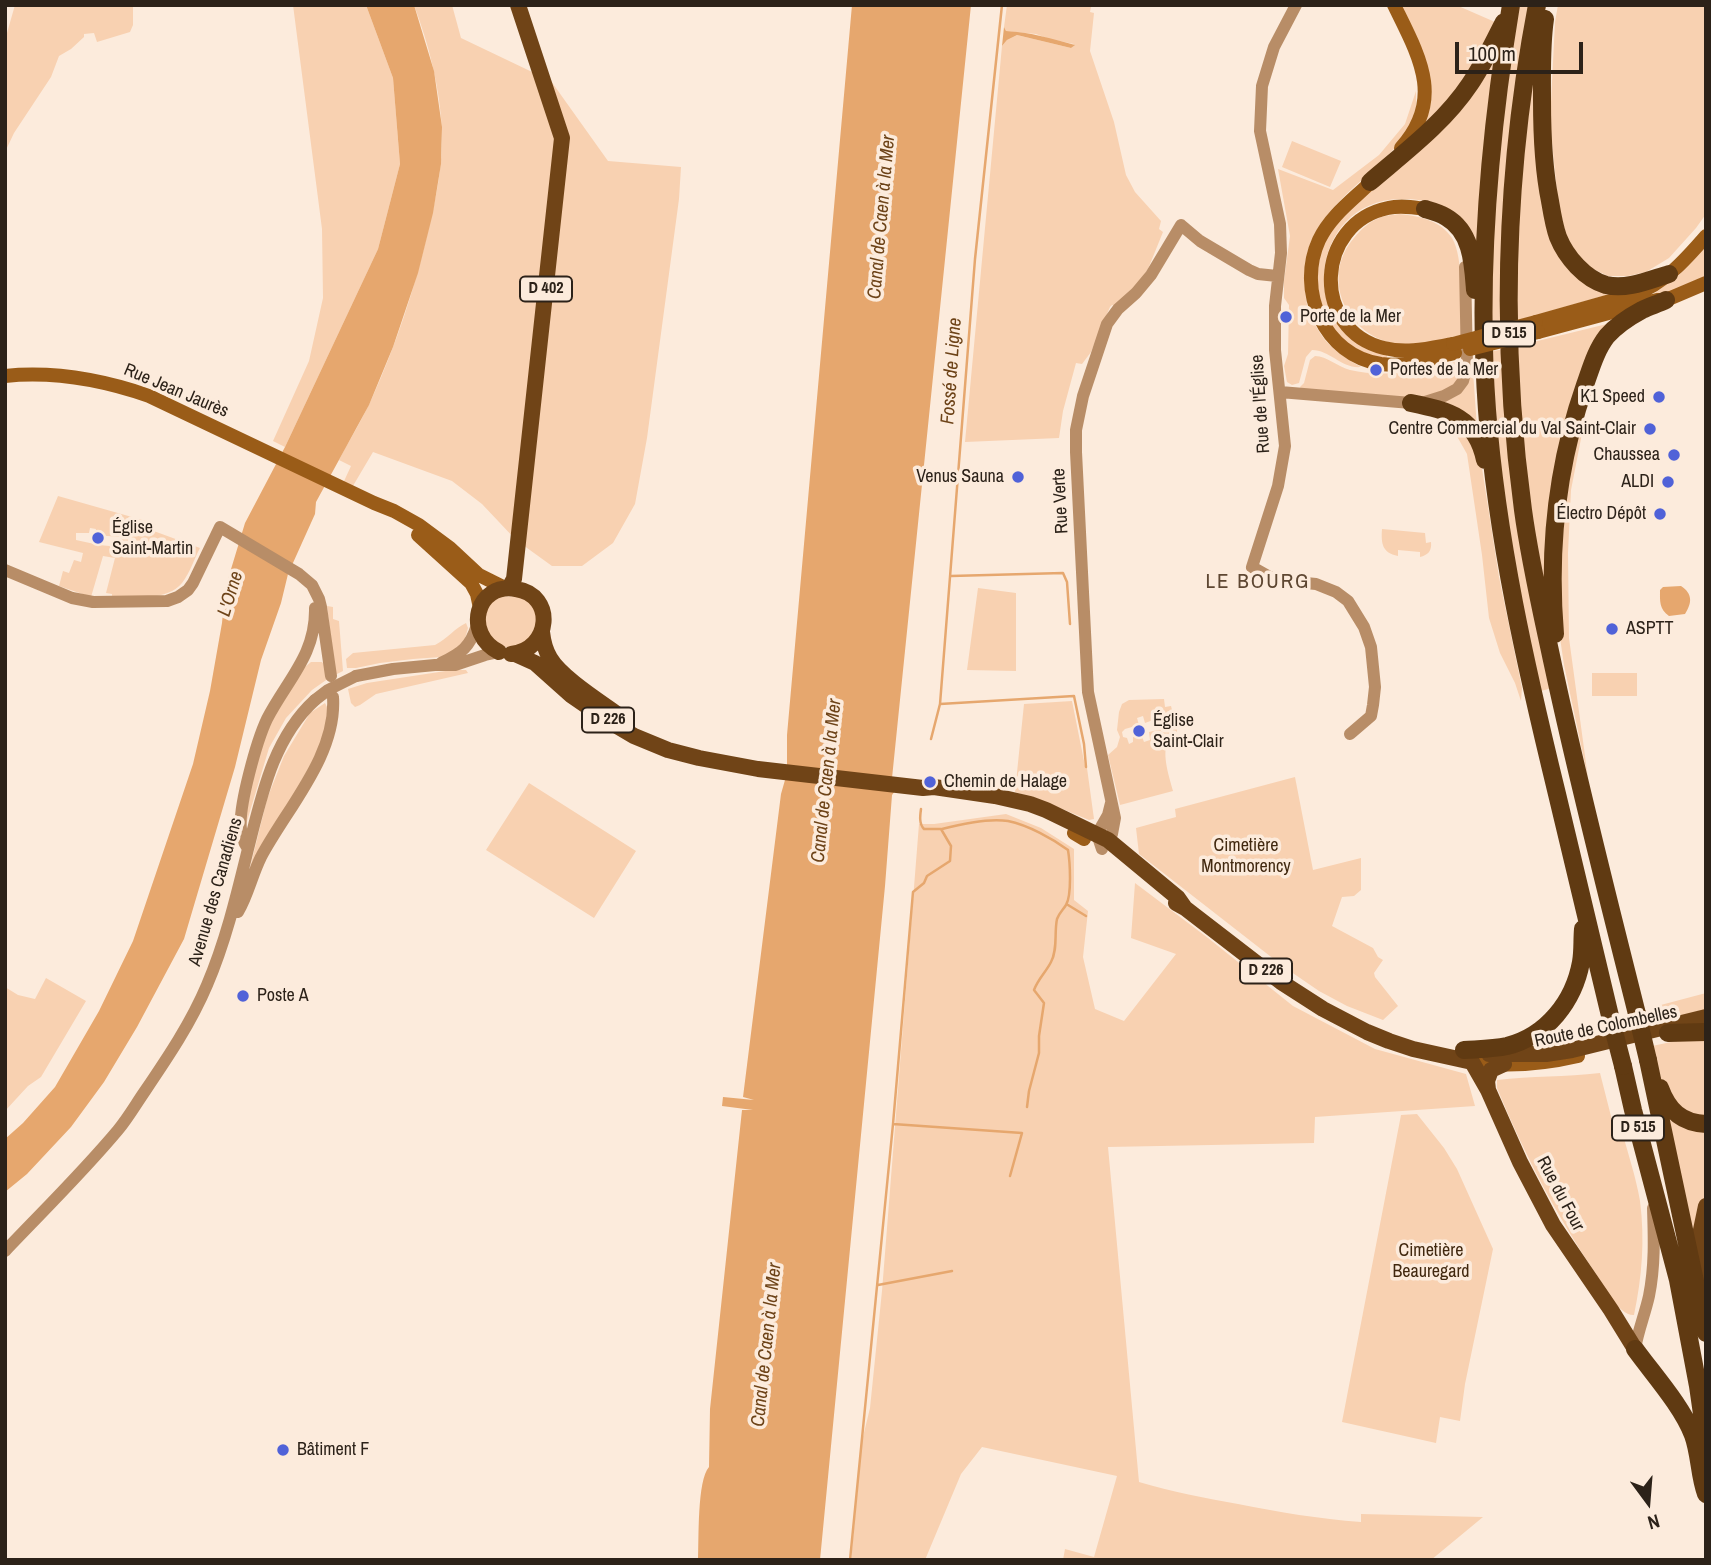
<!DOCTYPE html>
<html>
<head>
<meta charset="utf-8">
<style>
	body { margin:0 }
	#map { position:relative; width:1711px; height:1565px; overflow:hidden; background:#fcebdc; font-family:"Archivo Narrow",sans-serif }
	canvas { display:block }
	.frame { position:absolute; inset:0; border:7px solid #2c2219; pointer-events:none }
	.north { position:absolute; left:1613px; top:1467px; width:70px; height:70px; -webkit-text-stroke:5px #fcebdc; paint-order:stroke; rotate:164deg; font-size:19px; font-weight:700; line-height:28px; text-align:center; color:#2c2219 }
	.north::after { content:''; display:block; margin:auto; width:24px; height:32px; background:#2c2219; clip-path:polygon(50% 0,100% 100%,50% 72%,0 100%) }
	.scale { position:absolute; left:1455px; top:42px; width:128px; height:32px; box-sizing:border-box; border:4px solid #2c2219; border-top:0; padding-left:9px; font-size:21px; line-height:24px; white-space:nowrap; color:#2c2219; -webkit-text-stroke:5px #fcebdc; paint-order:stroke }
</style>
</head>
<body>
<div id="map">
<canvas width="1711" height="1565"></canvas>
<div class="frame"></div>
<div class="north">N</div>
<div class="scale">100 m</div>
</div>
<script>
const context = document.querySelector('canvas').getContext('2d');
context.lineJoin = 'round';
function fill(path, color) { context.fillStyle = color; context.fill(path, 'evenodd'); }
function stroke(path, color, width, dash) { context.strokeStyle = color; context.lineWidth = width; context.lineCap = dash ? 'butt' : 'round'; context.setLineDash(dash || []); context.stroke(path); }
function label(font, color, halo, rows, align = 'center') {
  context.font = font + ' "Archivo Narrow",sans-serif'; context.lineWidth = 7; context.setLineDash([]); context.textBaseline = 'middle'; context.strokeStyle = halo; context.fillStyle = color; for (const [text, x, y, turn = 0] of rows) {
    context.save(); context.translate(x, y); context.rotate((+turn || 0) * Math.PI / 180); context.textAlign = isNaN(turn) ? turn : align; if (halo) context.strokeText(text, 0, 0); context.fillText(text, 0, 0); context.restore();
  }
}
fill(new Path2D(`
	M15,5H133V25L130,32L97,42L94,33L84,34V37L71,49L59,56L51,77L14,133L5,152V40Z
	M293,5H366L393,78L400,164L378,249L285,447L273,441L309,361L323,298L322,229Z
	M414,5H452L461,38L551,81L608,161L681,167L679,199L647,438L635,504L613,543L582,566H552L516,540L482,504L452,481L373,452L347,496L339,492L351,466L339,460C350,439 362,420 372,398C396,345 415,288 428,231C436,199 443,164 442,131C440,88 429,45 414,5Z
	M1007,5H1095V7H1091L1090,12L1094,13L1090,51L1114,122L1126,175L1135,192L1161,221L1159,229L1163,232L1148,269L1139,282L1115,306L1112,305L1110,307L1091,352L1082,364L1076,363L1063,411L1059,438L965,442L1002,46L1007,40L1017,35L1071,48L1074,44L1049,39L1036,34L1006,31L1004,27Z
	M1399,5H1456L1495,22L1469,73L1448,102L1423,125L1429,109Z
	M1518,5H1532L1502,325L1490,328V222Z
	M1558,5H1706V214L1696,228L1669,258L1646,272L1628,276H1608L1591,268L1577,255L1566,235L1558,202L1550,122L1555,22Z
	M1498,49L1488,105L1481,175L1477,257C1465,244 1454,230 1442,216C1439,213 1435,207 1432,204C1423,199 1410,199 1400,199C1309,201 1294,334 1387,355V359C1376,357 1365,355 1355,349C1323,329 1311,287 1321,252C1324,239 1333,229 1340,219Z
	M1534,62L1547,214L1606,292V295L1516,321L1519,200Z
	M1416,91C1416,97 1417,105 1415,112C1411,132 1396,147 1383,161C1348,194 1303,224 1305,277C1305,286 1305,295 1307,304C1317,337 1332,351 1361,367C1342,369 1330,350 1312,350L1306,357L1299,383L1292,385L1287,382L1284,366L1288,354L1289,305L1284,298V281L1290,236L1278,169L1333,190L1379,155L1405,124Z
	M1292,141L1341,161L1330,187L1282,167Z
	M1400,214C1420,216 1441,221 1452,238C1464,257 1461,312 1462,335C1440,339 1415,348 1392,343C1344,332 1321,276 1354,238C1361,229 1369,222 1379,218C1385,215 1394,215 1400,214Z
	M1705,246L1706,277L1664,294L1655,293L1679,275Z
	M1607,324L1611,326L1589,359L1545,597L1531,512L1522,431L1517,346Z
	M1504,349L1552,688L1537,692L1503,507L1489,352Z
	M1315,356C1327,356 1338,367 1350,370C1370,375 1397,374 1417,371C1433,369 1450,363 1466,359L1459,384L1428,399L1301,389L1300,387L1304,383L1310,360Z
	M1472,357L1477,428L1435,403L1446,399Z
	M1434,413L1459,422L1479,449L1499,577L1522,688L1521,701L1515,683L1500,653L1489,618L1482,555L1467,454L1454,431Z
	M1585,418L1571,490L1568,553L1569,638L1588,778L1564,665L1559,631L1563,499L1578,433Z
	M58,496L153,523L151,530L200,548C194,559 190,573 182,583C168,601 133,597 112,598V594L106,593L115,558L103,556L91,597L59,586L63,571L69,573L74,560L81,562L83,553L39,542ZM90,528L96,529L95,535L121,537L120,547L99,545L76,540V533H89Z
	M1382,529L1425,533L1426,543L1431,542C1432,551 1428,555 1420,557V552L1398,550V556C1382,553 1381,543 1382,529Z
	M978,588L1016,593V671L967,670Z
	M497,596L525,597L539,615L529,642C498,651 503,650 483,626L488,603Z
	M327,606L333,607V619L339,621L343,671L335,675Z
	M466,623L468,628L463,646L441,657L413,659L380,663L356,668H347L346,659L353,653L435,645C447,639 455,628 466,623Z
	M311,662H322L326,666L329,678L312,690L286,718L269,748L245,828V804L268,724L301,670Z
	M452,670H466L468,673L376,694L360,705L355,707L351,703L348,689L367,683Z
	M1592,673H1637V696H1592Z
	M1164,699L1165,707L1171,706L1177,730V734C1175,736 1169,740 1168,742C1161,754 1170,779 1173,791L1120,805L1108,755L1117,747L1120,737L1117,730L1119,712L1122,704L1129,700ZM1143,716L1145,723L1164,716L1167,728L1149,732L1150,740L1144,742L1141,734L1133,737V742L1129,744L1127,738L1123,737L1122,732L1125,729L1139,725L1137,718Z
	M1072,701L1085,766L1087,768L1094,819L1089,820L1043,801L1015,792L1024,704Z
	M325,703L328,709L324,740L247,880L267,799L284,756L310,713Z
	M1295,777L1313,870L1361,858V890L1354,896L1342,897L1332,926L1373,948L1378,957L1383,960L1374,973L1375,977L1398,1006L1383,1020L1347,1006L1319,991L1284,967L1139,854L1136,828L1176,817L1175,809Z
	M529,783L636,851L594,918L486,850Z
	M1006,814L1041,828L1074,849V900L1088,911L1083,957L1095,1009L1124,1021L1176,954L1131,938L1135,883L1208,938L1293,1006L1375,1049L1466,1074L1475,1106L1315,1117L1314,1143L1108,1147L1139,1482C1172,1492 1205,1498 1238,1504C1279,1512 1319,1519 1361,1522V1514L1483,1517L1431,1560H1063L1065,1549L1094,1557L1117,1476L982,1447L961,1474L925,1560H851L862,1441L870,1408L882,1291L919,824H934Z
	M46,978L86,1001L41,1077L28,1086L5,1111V987L18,995L35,999Z
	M1706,993V1013L1663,1023L1657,1006Z
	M1706,1039V1119L1684,1112L1663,1085L1652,1046L1676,1041Z
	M1600,1073L1615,1132L1622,1131C1628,1154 1636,1177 1640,1201C1645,1240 1642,1277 1634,1315C1619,1316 1604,1286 1596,1274C1556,1215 1524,1154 1497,1088V1080C1531,1076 1566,1077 1600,1073Z
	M1417,1114L1444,1148L1457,1169L1493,1249L1465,1384L1460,1421L1440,1417L1436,1443L1342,1422L1401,1115Z
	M1668,1115L1706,1131V1187L1697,1233L1693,1235Z`), '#f8d1b1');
fill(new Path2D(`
	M366,5H414L434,71L442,127L441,164L433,213L418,273L393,347L369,405L316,502L315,514L288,574L281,603L261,660L235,767L184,939L137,1027L104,1082L71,1127L27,1174L5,1192V1139L23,1123L55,1087L99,1011L133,941L193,764L210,691L222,623L225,589L245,523L285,447L378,249L400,164L393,78Z
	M852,5H971L892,778L895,791L892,795L885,886L820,1560H698C699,1540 697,1480 709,1467L710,1409L742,1110H753L722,1106L723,1097L754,1100L743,1097L781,794L787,773V735Z
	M1004,27L1006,31C1030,32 1053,39 1075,45L1071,48L1017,35L1007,40L1002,46Z
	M1681,586C1693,594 1692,603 1685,614L1669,616C1659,609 1660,601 1660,590L1663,587Z`), '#e6a76e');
stroke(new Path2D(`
	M951,576L1063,573L1067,582L1070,624
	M940,704L1074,696L1084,744L1086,767
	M931,739L940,704L975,259L1002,5
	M942,829C961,824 989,818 1008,821C1028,825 1053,839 1068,850C1070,862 1072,895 1066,905C1063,910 1059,913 1057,919C1054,933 1058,949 1051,962C1046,972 1038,979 1034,990L1044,1003L1039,1036V1053L1029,1091L1027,1107
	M1068,905L1086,916
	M893,1124L1022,1133L1010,1176
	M878,1285L952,1271
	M850,1560L893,1124L913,892L924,883L927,876L950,861L951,846L941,829H924C919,824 920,816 921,809`), '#e6a76e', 2.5);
stroke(new Path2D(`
	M1296,5L1274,47L1262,86L1260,131L1280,224L1281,253L1275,306V350L1285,446L1278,486L1252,567L1275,580L1316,584L1336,592L1348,601L1364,627L1371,647L1375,687L1373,705L1371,716L1350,734
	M1280,392L1411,403L1425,402L1444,396L1457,389L1463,381L1467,365L1465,267
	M5,570L72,598L93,602L167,601L178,597L188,590L193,583L220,527L299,574L312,585L319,599L321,607L331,676
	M441,663C462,653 470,647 477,625
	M356,676L393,669L435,665H455L485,655L499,652
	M1100,838L1108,840L1112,834L1115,818L1088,692L1076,452V430L1083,396L1107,324L1118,309L1136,293L1151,275L1181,225L1200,241L1249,270L1258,274L1277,276
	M248,849C244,843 241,837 241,829C238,807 257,740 267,719C287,680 316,655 315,608
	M1102,849L1097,834L1108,815L1111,803
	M238,912C248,895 252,875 261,857C287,808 337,755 333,697
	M5,1251C43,1211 83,1172 118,1130C128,1118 136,1104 145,1091C168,1057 191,1023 207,985C225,943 236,898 247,853C261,799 272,739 315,700
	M1635,1349C1638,1331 1645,1314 1649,1296C1655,1266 1654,1238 1653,1208`), '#b88d67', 12);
stroke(new Path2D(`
	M1394,5C1419,56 1445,99 1401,148
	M1376,177C1356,198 1332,213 1319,240C1296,290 1324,356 1381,364C1407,367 1430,359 1455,353
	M1425,209C1413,207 1400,205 1388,208C1315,223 1310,330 1384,348C1407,354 1430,348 1453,344
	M1536,322L1635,294C1664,284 1686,259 1706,236
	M1538,332L1657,300H1666L1706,283
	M5,376C54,371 103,380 149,396L374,503L394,511L419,525L450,548L479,575L505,588
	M418,535L471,583L477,594L480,608
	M1074,833L1084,839
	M1472,1062C1507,1067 1544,1064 1578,1056`), '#9a5c18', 14);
stroke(new Path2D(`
	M509,588L514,579L562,138L518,5
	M542,632C543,641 545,650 550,658C561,677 599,701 617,714
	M499,652C463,634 476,582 516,589C556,595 551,650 511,654
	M515,654L535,663L572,696L607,720L634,736L668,750L699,758L758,769L923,788L934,787L995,796L1030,804L1046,810L1108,840L1178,898L1185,908
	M1176,903L1185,908L1281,982L1323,1009L1367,1032L1389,1041L1413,1049L1472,1062
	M1489,1054H1546L1572,1050L1706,1017
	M1472,1062L1488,1090L1520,1162L1553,1225L1611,1310L1635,1349
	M1488,1090L1487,1081L1491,1070L1504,1064
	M1698,1287L1701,1276V1230L1706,1206`), '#704417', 16);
stroke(new Path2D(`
	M1511,5C1489,138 1477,275 1487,410C1497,540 1526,667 1557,794C1575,869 1593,944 1611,1020
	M1537,5C1505,172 1500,342 1523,510C1530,562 1542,613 1553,665C1578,782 1608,898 1637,1014
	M1545,19C1541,46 1542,73 1542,100C1542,134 1543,167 1550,201C1552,213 1554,226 1558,237C1566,257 1585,279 1606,285C1627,290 1649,280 1669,274
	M1370,182C1405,152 1444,123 1470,84C1483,65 1493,43 1504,22
	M1425,209C1432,211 1440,213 1446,217C1472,232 1473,263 1475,290
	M1411,403C1449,411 1476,417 1485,460
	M1555,634C1548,550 1557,465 1585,385C1591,368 1596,350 1607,336C1616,326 1629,317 1642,310C1650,306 1658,304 1666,300
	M1668,1033L1706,1032
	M1464,1050C1479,1049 1493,1049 1507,1046C1547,1036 1574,1001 1581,962C1583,951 1582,940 1583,929
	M1648,1060L1706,1333
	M1623,1066L1633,1110L1678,1280L1698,1386L1706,1442
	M1660,1088C1668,1110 1681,1123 1706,1124
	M1635,1349C1653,1374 1682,1406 1693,1435C1700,1454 1699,1475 1706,1494`), '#603a12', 18);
stroke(new Path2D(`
	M315,700L328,690L356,676`), '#b88d67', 12);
stroke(new Path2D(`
	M1453,344L1536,322
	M1470,349L1538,332`), '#9a5c18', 14);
stroke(new Path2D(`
	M1637,1014L1648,1060
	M1611,1020L1623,1066`), '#603a12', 18);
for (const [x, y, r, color] of [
	[1286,317,7,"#5062d8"],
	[1376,370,7,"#5062d8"],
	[1659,397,7,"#5062d8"],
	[1650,429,7,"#5062d8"],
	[1674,455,7,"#5062d8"],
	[1018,477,7,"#5062d8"],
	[1668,482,7,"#5062d8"],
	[1660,514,7,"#5062d8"],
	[98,538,7,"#5062d8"],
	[1612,629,7,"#5062d8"],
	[1139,731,7,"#5062d8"],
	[930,782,7,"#5062d8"],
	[243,996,7,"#5062d8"],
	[283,1450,7,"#5062d8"]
]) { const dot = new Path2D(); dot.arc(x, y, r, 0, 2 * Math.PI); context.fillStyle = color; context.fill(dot); stroke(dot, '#fcebdc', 2.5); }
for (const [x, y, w] of [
	[546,289,52],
	[1509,334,52],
	[608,720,52],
	[1266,971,52],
	[1638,1128,52]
]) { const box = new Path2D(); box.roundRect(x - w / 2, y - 12.5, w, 25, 5); context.fillStyle = '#fcebdc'; context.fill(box); stroke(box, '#2c2219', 2); }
label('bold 16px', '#2c2219', null, [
	["D 402",546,289],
	["D 515",1509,334],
	["D 226",608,720],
	["D 226",1266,971],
	["D 515",1638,1128]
]);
label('18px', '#2c2219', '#fcebdc', [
	["Porte de la Mer",1300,317],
	["Portes de la Mer",1390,370],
	["K1 Speed",1645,397,"right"],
	["Centre Commercial du Val Saint-Clair",1636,429,"right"],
	["Chaussea",1660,455,"right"],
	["Venus Sauna",1004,477,"right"],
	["ALDI",1654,482,"right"],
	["Électro Dépôt",1646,514,"right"],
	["Église",112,528],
	["Saint-Martin",112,549],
	["ASPTT",1626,629],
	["Église",1153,721],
	["Saint-Clair",1153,742],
	["Chemin de Halage",944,782],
	["Poste A",257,996],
	["Bâtiment F",297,1450]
], 'left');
label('18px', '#2c2219', '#fcebdc', [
	["Rue Jean Jaurès",176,391,23],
	["Rue de l'Église",1261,404,-94],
	["Rue Verte",1061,501,-93],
	["Avenue des Canadiens",216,892,-74],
	["Route de Colombelles",1606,1027,-12],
	["Rue du Four",1560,1194,62]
]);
label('18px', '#41280f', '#fcebdc', [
	["Cimetière",1246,846],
	["Montmorency",1246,867],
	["Cimetière",1431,1251],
	["Beauregard",1431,1272]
]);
label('italic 19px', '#6d4318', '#fcebdc', [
	["Canal de Caen à la Mer",882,217,-85],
	["Fossé de Ligne",952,371,-86],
	["L'Orne",231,594,-73],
	["Canal de Caen à la Mer",827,781,-84],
	["Canal de Caen à la Mer",767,1345,-84]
]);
context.letterSpacing = '2px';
label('21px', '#5e4732', '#fcebdc', [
	["LE BOURG",1258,582]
]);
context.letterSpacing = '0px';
</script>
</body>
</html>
